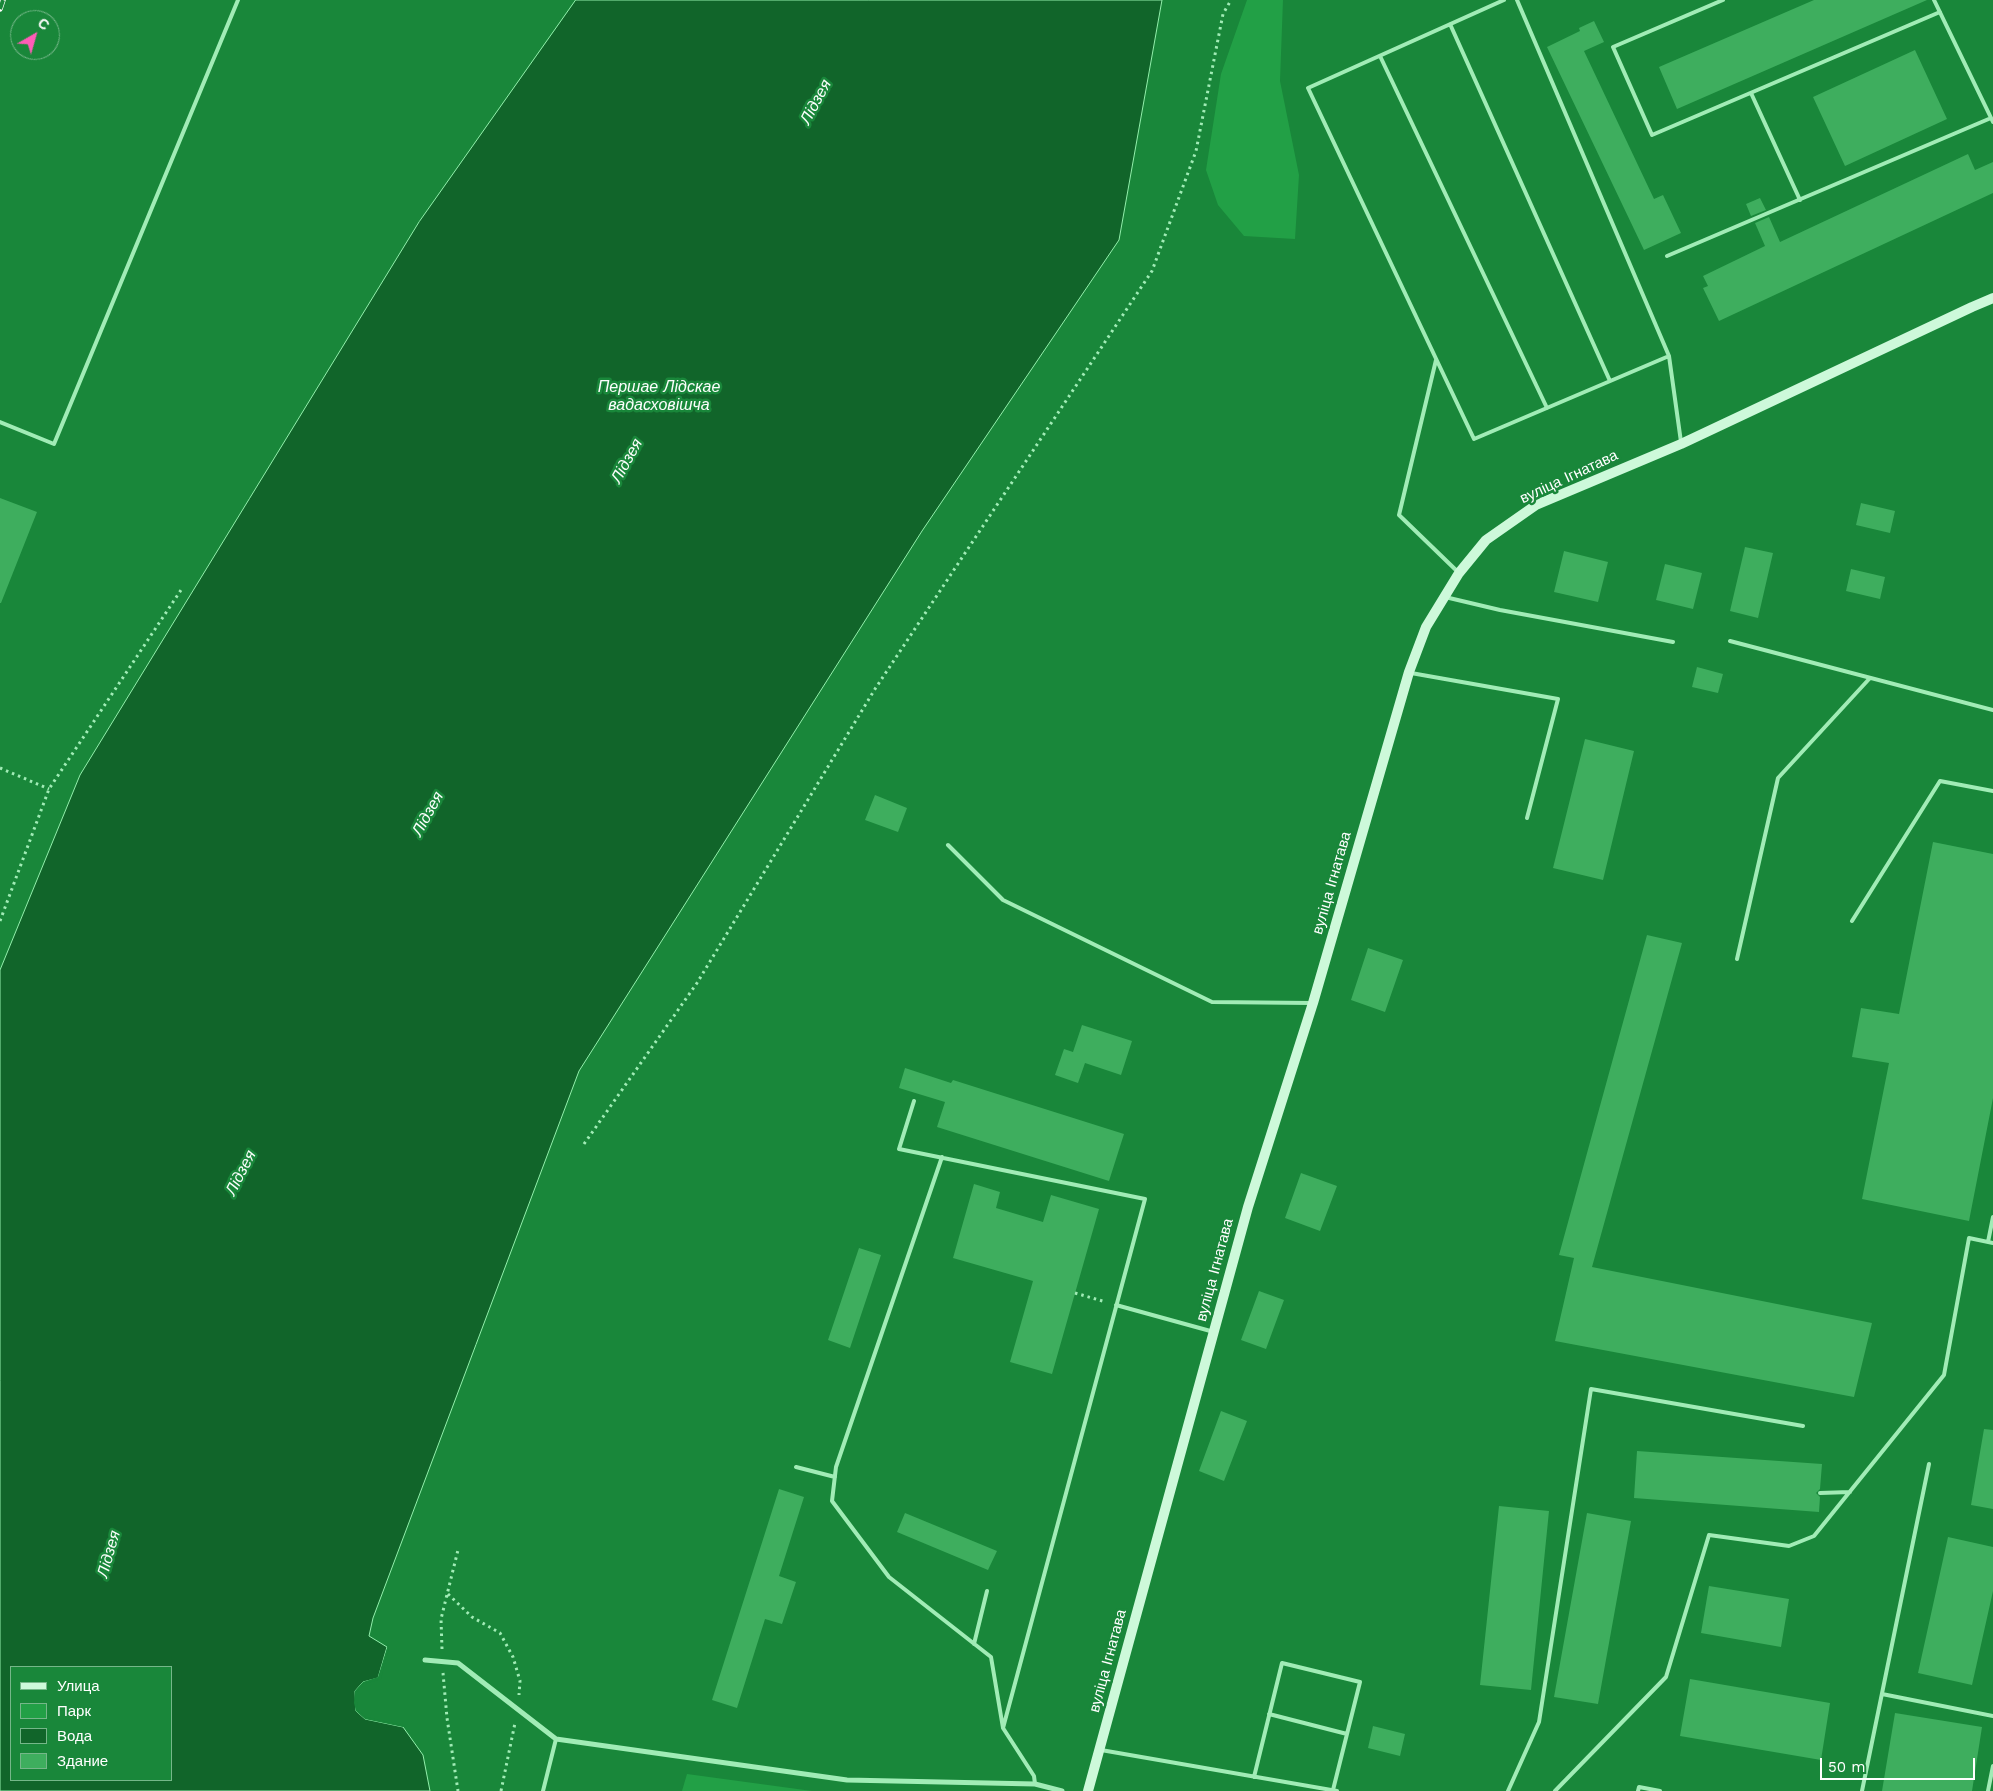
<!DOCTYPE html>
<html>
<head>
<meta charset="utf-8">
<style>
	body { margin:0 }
	#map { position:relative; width:1993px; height:1791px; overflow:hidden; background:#19873a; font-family:"Work Sans",sans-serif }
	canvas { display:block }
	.legend { position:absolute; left:10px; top:1666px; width:162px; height:115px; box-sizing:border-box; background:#19873a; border:1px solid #75b789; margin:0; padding:6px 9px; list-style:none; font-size:15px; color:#fff }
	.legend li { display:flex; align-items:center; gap:10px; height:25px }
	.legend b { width:25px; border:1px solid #75b789 }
	.north { position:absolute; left:10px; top:10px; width:50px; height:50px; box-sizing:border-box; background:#19873a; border:1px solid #75b789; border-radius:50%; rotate:38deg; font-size:14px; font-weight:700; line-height:20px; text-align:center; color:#fff }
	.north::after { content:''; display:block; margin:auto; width:18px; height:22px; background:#ff5cb7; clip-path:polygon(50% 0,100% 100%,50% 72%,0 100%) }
	.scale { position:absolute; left:1820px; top:1758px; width:155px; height:22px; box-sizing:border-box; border:2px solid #fff; border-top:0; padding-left:6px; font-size:15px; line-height:18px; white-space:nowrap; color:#fff; -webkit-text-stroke:4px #19873a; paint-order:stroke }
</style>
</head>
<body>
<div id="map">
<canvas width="1993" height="1791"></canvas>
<ul class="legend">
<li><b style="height:6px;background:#cdf9da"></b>Улица</li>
<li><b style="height:14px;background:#22a046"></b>Парк</li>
<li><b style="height:14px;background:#11652a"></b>Вода</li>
<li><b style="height:14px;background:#3eae5e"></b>Здание</li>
</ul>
<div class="north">С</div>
<div class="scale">50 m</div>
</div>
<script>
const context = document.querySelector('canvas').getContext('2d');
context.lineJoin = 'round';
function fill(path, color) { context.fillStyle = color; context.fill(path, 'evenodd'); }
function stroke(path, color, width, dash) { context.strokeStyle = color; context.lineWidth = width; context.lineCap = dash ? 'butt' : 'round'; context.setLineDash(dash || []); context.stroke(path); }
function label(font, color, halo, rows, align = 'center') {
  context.font = font + ' "Work Sans",sans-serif'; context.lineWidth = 5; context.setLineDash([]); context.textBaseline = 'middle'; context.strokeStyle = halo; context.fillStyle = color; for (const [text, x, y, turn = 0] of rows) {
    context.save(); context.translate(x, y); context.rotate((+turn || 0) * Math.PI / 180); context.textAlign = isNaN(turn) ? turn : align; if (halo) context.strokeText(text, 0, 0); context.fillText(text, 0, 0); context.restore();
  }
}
fill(new Path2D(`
	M1247,0H1283L1280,81L1299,175L1295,239L1244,236L1218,205L1206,170L1221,74Z
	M687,1774L812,1791H682Z`), '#22a046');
const water = new Path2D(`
	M576,0H1162L1119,240L922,531L579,1071L373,1618L369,1636L387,1647L378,1678L363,1682L355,1691L356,1711L365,1719L403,1727L423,1755L430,1791H0V970L80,775L419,222ZM11,1667H171V1780H11Z`);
fill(water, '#11652a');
stroke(water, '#93efac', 1);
fill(new Path2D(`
	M388,1645L389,1648L381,1679L364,1684L357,1692V1702L358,1710L366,1717L405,1726L403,1727L365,1719L356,1711L354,1703L355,1691L363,1682L378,1677Z`), '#19873a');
fill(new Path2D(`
	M1814,0H1927L1677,109L1659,67Z
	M1594,21L1604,42L1584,51L1654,199L1663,195L1681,233L1644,250L1547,47L1580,31L1579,28Z
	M1915,50L1947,119L1845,166L1813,97Z
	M1968,154L1975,170L1993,162V193L1719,321L1703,288L1708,286L1703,276L1765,246L1755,223L1769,217L1780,242Z
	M1760,198L1766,210L1751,216L1746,204Z
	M0,498L37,512L1,603H0Z
	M1861,503L1895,511L1890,533L1856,525Z
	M1745,547L1773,553L1758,618L1730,611Z
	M1564,551L1608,562L1598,602L1554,592Z
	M1665,564L1702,573L1693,609L1656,600Z
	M1851,569L1885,577L1880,599L1846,591Z
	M1697,667L1723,674L1718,693L1692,687Z
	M1585,739L1634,751L1603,880L1553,868Z
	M875,795L907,808L898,832L865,820Z
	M1933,842L1993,854V1098L1969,1221L1862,1199L1889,1063L1852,1057L1861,1008L1899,1014Z
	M1647,935L1682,943L1592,1267L1872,1323L1854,1397L1555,1341L1574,1258L1559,1255Z
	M1368,948L1403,960L1385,1012L1351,1000Z
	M1082,1025L1132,1041L1121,1075L1085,1063L1078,1083L1055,1075L1064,1049L1073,1052Z
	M905,1068L951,1083L953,1080L1124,1134L1109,1181L937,1127L945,1102L899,1088Z
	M1301,1173L1337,1186L1320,1231L1285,1218Z
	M974,1184L1000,1192L996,1208L1043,1222L1051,1195L1099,1209L1052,1374L1010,1362L1033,1281L953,1258Z
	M859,1248L881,1255L850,1348L828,1340Z
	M1259,1291L1284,1300L1266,1349L1241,1340Z
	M1221,1411L1247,1421L1224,1481L1199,1471Z
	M1984,1429L1993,1430V1509L1971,1505Z
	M1637,1451L1822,1464L1820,1489L1816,1493L1820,1497L1819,1512L1634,1498Z
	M779,1489L804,1497L779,1576L796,1582L782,1624L765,1619L737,1708L712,1700Z
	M1499,1506L1549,1511L1531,1690L1480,1685Z
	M905,1513L997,1551L988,1570L897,1532Z
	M1587,1513L1631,1521L1598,1704L1554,1697Z
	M1948,1537L1993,1547V1591L1972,1685L1918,1673Z
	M1709,1586L1789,1599L1781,1647L1701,1633Z
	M1690,1679L1830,1703L1821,1760L1680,1736Z
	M1895,1713L1982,1727L1972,1791H1882Z
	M1373,1726L1405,1734L1400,1756L1368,1748Z`), '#3eae5e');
stroke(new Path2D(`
	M0,768L49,789
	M0,921L49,789L183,587
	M584,1144L697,983L875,689L1152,271L1196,151L1223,14L1231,0
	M1075,1293L1106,1302
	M448,1594L472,1617L500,1633L513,1657L520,1681L519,1695
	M442,1649L441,1619L458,1550
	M443,1673L447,1718L458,1791
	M501,1791L515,1723`), '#a1ecb6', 3, [2.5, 4]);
stroke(new Path2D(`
	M1504,0L1308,88L1474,439L1669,356
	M1517,0L1669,356L1681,442
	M1723,0L1613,47L1652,135L1940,12
	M1934,0L1993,122
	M1450,24L1610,381
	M1380,56L1547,408
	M1751,93L1800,200
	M1667,256L1991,118
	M1436,360L1399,515L1459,573
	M0,422L54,444L238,0
	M1445,597L1500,610L1673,642
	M1730,641L1993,710
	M1411,673L1558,699L1527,818
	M948,845L1003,900L1212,1002L1311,1003
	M1852,921L1940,781L1993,791
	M1737,959L1778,778L1870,678
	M914,1101L899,1149L1145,1199L1003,1728
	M942,1157L836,1467L832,1501L889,1577L991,1657L1003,1728L1034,1776L1035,1784
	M1988,1242L1993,1217
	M1116,1305L1214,1332
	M796,1467L835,1477
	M1820,1493L1850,1492
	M974,1644L987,1591
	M1882,1694L1993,1716
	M1269,1714L1347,1734
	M1101,1750L1337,1791
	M1254,1777L1282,1663L1360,1682L1333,1790
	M543,1791L556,1739
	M1508,1791L1539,1722L1591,1389L1803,1426
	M1555,1791L1666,1677L1709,1535L1789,1546L1814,1536L1944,1375L1969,1238L1993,1243
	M1638,1791L1639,1787L1660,1791
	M1862,1791L1929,1464
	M1988,1791L1993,1766`), '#a1ecb6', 4);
stroke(new Path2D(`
	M425,1660L458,1663L556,1739L847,1780L1035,1784L1062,1791`), '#a1ecb6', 5);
stroke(new Path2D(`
	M1088,1791L1248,1207L1313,1003L1409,672L1426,627L1459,573L1486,540L1536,505L1681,444L1972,307L1993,298`), '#cdf9da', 10);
const rail = new Path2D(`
	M0,9L3,0`);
stroke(rail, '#fff', 5.5);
stroke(rail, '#19873a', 4, [11]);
label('15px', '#fff', '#19873a', [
	["вуліца Ігнатава",1569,477,-25],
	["вуліца Ігнатава",1332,883,-74],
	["вуліца Ігнатава",1215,1270,-75],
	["вуліца Ігнатава",1108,1661,-75]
]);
label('italic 16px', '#fbfefc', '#19873a', [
	["Лідзея",816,102,-62],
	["Першае Лідскае",659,387],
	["вадасховішча",659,405],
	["Лідзея",627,461,-61],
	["Лідзея",428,814,-61],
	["Лідзея",241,1173,-63],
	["Лідзея",109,1554,-74]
]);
</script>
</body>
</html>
